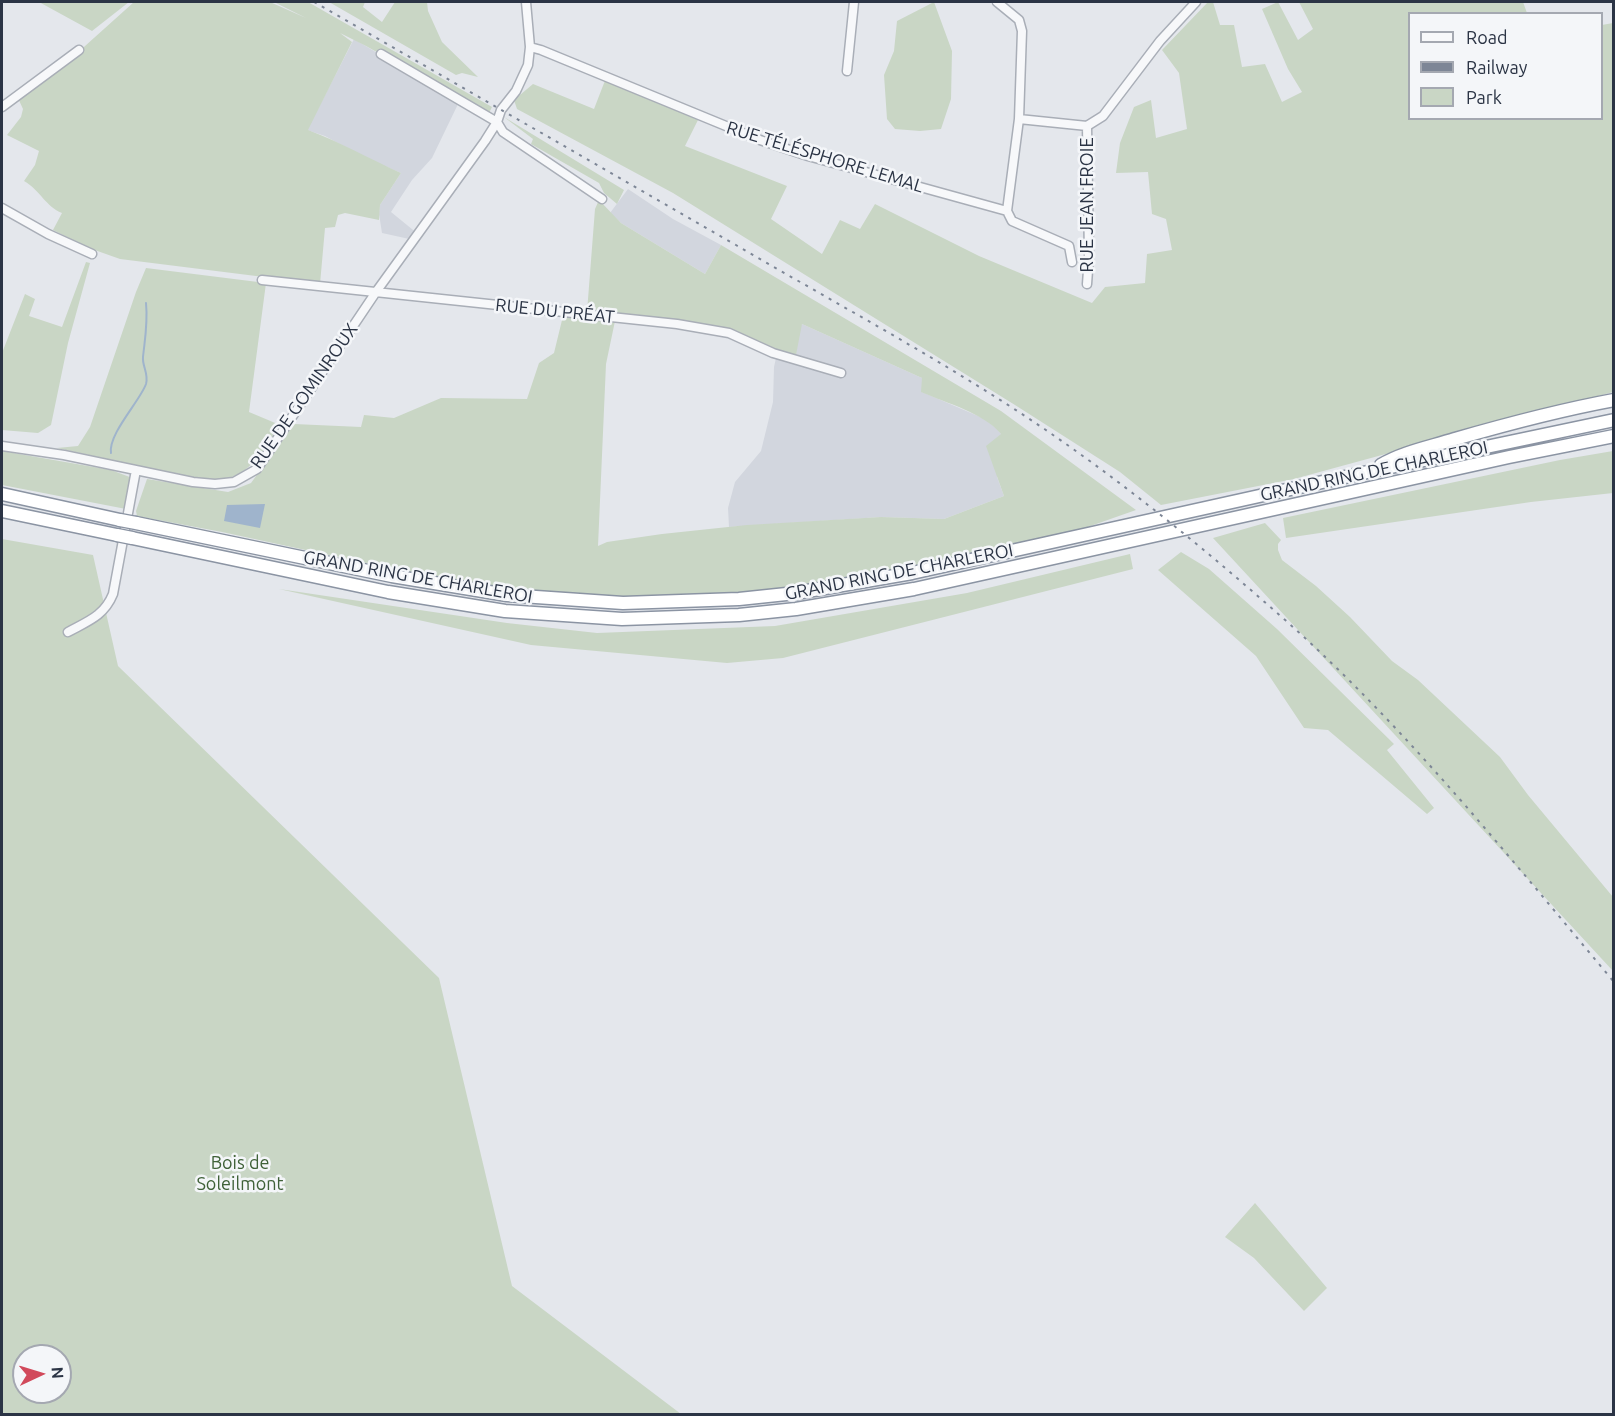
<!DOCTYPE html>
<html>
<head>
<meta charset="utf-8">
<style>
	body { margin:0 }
	#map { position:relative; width:1615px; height:1416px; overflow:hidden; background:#e4e7ec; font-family:Ubuntu,sans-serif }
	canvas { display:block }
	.frame { position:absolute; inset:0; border:3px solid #2b3445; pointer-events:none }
	.legend { position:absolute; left:1408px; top:12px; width:195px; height:108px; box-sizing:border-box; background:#f4f6f9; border:2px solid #a4a8b1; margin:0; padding:8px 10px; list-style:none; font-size:18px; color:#2b3445 }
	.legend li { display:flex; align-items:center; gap:12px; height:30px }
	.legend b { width:30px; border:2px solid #a4a8b1 }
	.north { position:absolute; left:12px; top:1344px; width:60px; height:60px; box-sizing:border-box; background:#f4f6f9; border:2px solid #a4a8b1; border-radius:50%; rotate:86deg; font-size:16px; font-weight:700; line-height:24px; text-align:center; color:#2b3445 }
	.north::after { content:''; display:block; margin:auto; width:21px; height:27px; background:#d1495b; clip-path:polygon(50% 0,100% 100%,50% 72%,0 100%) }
</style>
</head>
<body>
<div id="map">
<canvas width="1615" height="1416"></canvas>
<div class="frame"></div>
<ul class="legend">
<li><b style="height:8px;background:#f7f8fa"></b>Road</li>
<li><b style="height:8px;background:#7d8696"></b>Railway</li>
<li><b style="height:16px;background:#c9d6c5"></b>Park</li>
</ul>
<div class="north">N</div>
</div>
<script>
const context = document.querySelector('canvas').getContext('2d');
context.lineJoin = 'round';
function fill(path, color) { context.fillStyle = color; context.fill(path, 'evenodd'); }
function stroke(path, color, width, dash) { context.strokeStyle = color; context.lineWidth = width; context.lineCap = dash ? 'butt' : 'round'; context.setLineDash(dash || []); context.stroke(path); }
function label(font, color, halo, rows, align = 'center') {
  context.font = font + ' Ubuntu,sans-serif'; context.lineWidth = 5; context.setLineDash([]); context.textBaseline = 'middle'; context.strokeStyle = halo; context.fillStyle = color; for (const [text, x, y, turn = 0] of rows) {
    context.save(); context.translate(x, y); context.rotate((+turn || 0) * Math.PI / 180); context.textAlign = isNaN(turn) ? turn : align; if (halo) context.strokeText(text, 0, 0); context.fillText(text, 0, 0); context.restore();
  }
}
fill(new Path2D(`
	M354,39L459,102L432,158L412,180L391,212L418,234L414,240L382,233L379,214L380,205L401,173L365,158L325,136L307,130Z
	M628,189L673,219L721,245L705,274L621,223L610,213Z
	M802,324L922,378V392L985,419L996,428L1001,434L997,477L1004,496L944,519L881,517L729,527L728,508L735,482L761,451L773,402L774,367L776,358Z`), '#d2d6de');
fill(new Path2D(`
	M39,2H129L92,31Z
	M134,2H270L306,18L274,2H308L492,107L489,113L449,93L366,46L340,33L352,42L308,130C340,142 370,159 401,173L380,205L379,220L345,213L338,215L335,227L325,228L320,284L120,259L89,248L53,230L62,213C46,207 40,190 24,181L35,165L39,151L7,135L21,117L23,109L17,96L65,64Z
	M329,2H365L363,7L382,22L395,2H427L428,11L442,42L478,77L462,73L456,75Z
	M934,2L952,51L951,99L941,129L920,131L895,129L887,119L884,75L894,51L897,21Z
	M1208,2H1213L1220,25H1234L1242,67L1265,64L1282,102L1302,92L1288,69L1262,9L1278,2L1298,40L1313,29L1299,2H1523L1527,13L1410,14V118H1602V25L1613,23V392L1294,479L1161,505L1120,472L1015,405L673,193L517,109L514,100L533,84L594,109L606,78L698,120L685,146L787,186L771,219L822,254L840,220L860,229L875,204L979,256L1092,303L1105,287L1145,283L1147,254L1172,250L1166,219L1152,214L1148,172L1116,173L1120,143L1134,107L1151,100L1156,138L1187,129L1179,73L1162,50Z
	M504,117L624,190L617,204L604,193L599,183L531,144L533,139Z
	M599,200L621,223L705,274L721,245L1001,411L1136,510L1082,529L796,593L637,599L468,585L222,532L137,516L136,511L147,479L228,492L251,483L294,424L361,427L364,415L394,418L441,398L527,399L539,363L554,353L563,316L615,321L606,364L598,546L607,542L662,534L747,525L881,517L944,519L1004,496L986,446L1001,434C984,413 946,403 921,392L922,378L802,324L795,360L724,330L587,312L595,209Z
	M86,262L90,263L68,343L51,425L38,433L2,430V353L25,294L35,299L29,316L62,327Z
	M146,268L266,283L249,412L280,425C267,445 253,472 228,478C220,480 212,479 204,480L57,448L78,446L90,427L136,292Z
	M2,451L111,470L135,479L126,509L2,485Z
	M1613,451V493L1531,502L1286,538L1283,518L1560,460Z
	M1265,523L1281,540L1278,544V550L1282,560L1316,586L1350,617L1392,661L1418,680L1500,757L1528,795L1613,897V971L1213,538Z
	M2,539L93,555L118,666L439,978L512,1286L681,1414H2ZM24,1356H60V1392H24Z
	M1181,552L1209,569L1277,629L1394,744L1387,750L1434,808L1427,814L1328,730L1304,728L1256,656L1158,570Z
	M1130,554L1133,569L783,658L727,663L531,645L279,589L507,623L597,633L775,626L967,593Z
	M1255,1203L1327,1288L1304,1311L1254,1258L1225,1237Z`), '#c9d6c5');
fill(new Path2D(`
	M265,504L260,528L224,521L227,505Z`), '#9fb4cc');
stroke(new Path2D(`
	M111,453C108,434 140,401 146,384C149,374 142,366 143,357C145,338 148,323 146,303`), '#9fb4cc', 2);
const minor = new Path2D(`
	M997,2L1019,20L1022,31L1019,119L1007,211
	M530,47L541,50L760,140L808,156L1007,211L1012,221L1069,246L1072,262
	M381,54L497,122L503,132L602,199
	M847,71L854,2
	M2,107L79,50
	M1019,119L1087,126L1089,257L1087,284
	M1087,126L1103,116L1160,41L1196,2
	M2,208L48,234L92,254
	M262,280L677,324L729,333L773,353L841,373
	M2,446L64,455L193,482L215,484L234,482L257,469L376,292L485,141L497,122L501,110L516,91L528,65L530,47L526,2
	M68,632C88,621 104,616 113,594L136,470`);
const highway = new Path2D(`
	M1381,465C1403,452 1430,447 1455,439C1507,424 1560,410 1614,400
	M2,494L120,520
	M2,511L117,535
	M136,523L392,576L507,595L623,603L739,599L796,593L912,573L1372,471L1614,420
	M132,538L388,592L505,611L622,619L739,615L796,609L914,589L1509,457L1614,436`);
stroke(minor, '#a9aeb7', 11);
stroke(highway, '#8b94a3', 15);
stroke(minor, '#f7f8fa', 8);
stroke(highway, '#fff', 12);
stroke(new Path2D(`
	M314,2C455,83 595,164 736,245C835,303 938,358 1034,422C1116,477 1194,540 1268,605C1397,716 1504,851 1614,982`), '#7d8696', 2, [3, 6]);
const highwayBridge = new Path2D(`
	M120,520L136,523
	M117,535L132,538`);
stroke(highwayBridge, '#8b94a3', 15, []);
stroke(highwayBridge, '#fff', 12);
label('18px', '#2b3445', '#f4f6f9', [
	["RUE TÉLÉSPHORE LEMAL",825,157,17],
	["RUE JEAN FROIE",1087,205,-90],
	["RUE DU PRÉAT",555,311,6],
	["RUE DE GOMINROUX",304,396,-55],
	["GRAND RING DE CHARLEROI",1374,471,-12],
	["GRAND RING DE CHARLEROI",899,572,-11],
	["GRAND RING DE CHARLEROI",418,577,10]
]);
label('18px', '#3f6138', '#f4f6f9', [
	["Bois de",240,1163],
	["Soleilmont",240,1184]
]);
</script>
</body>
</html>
